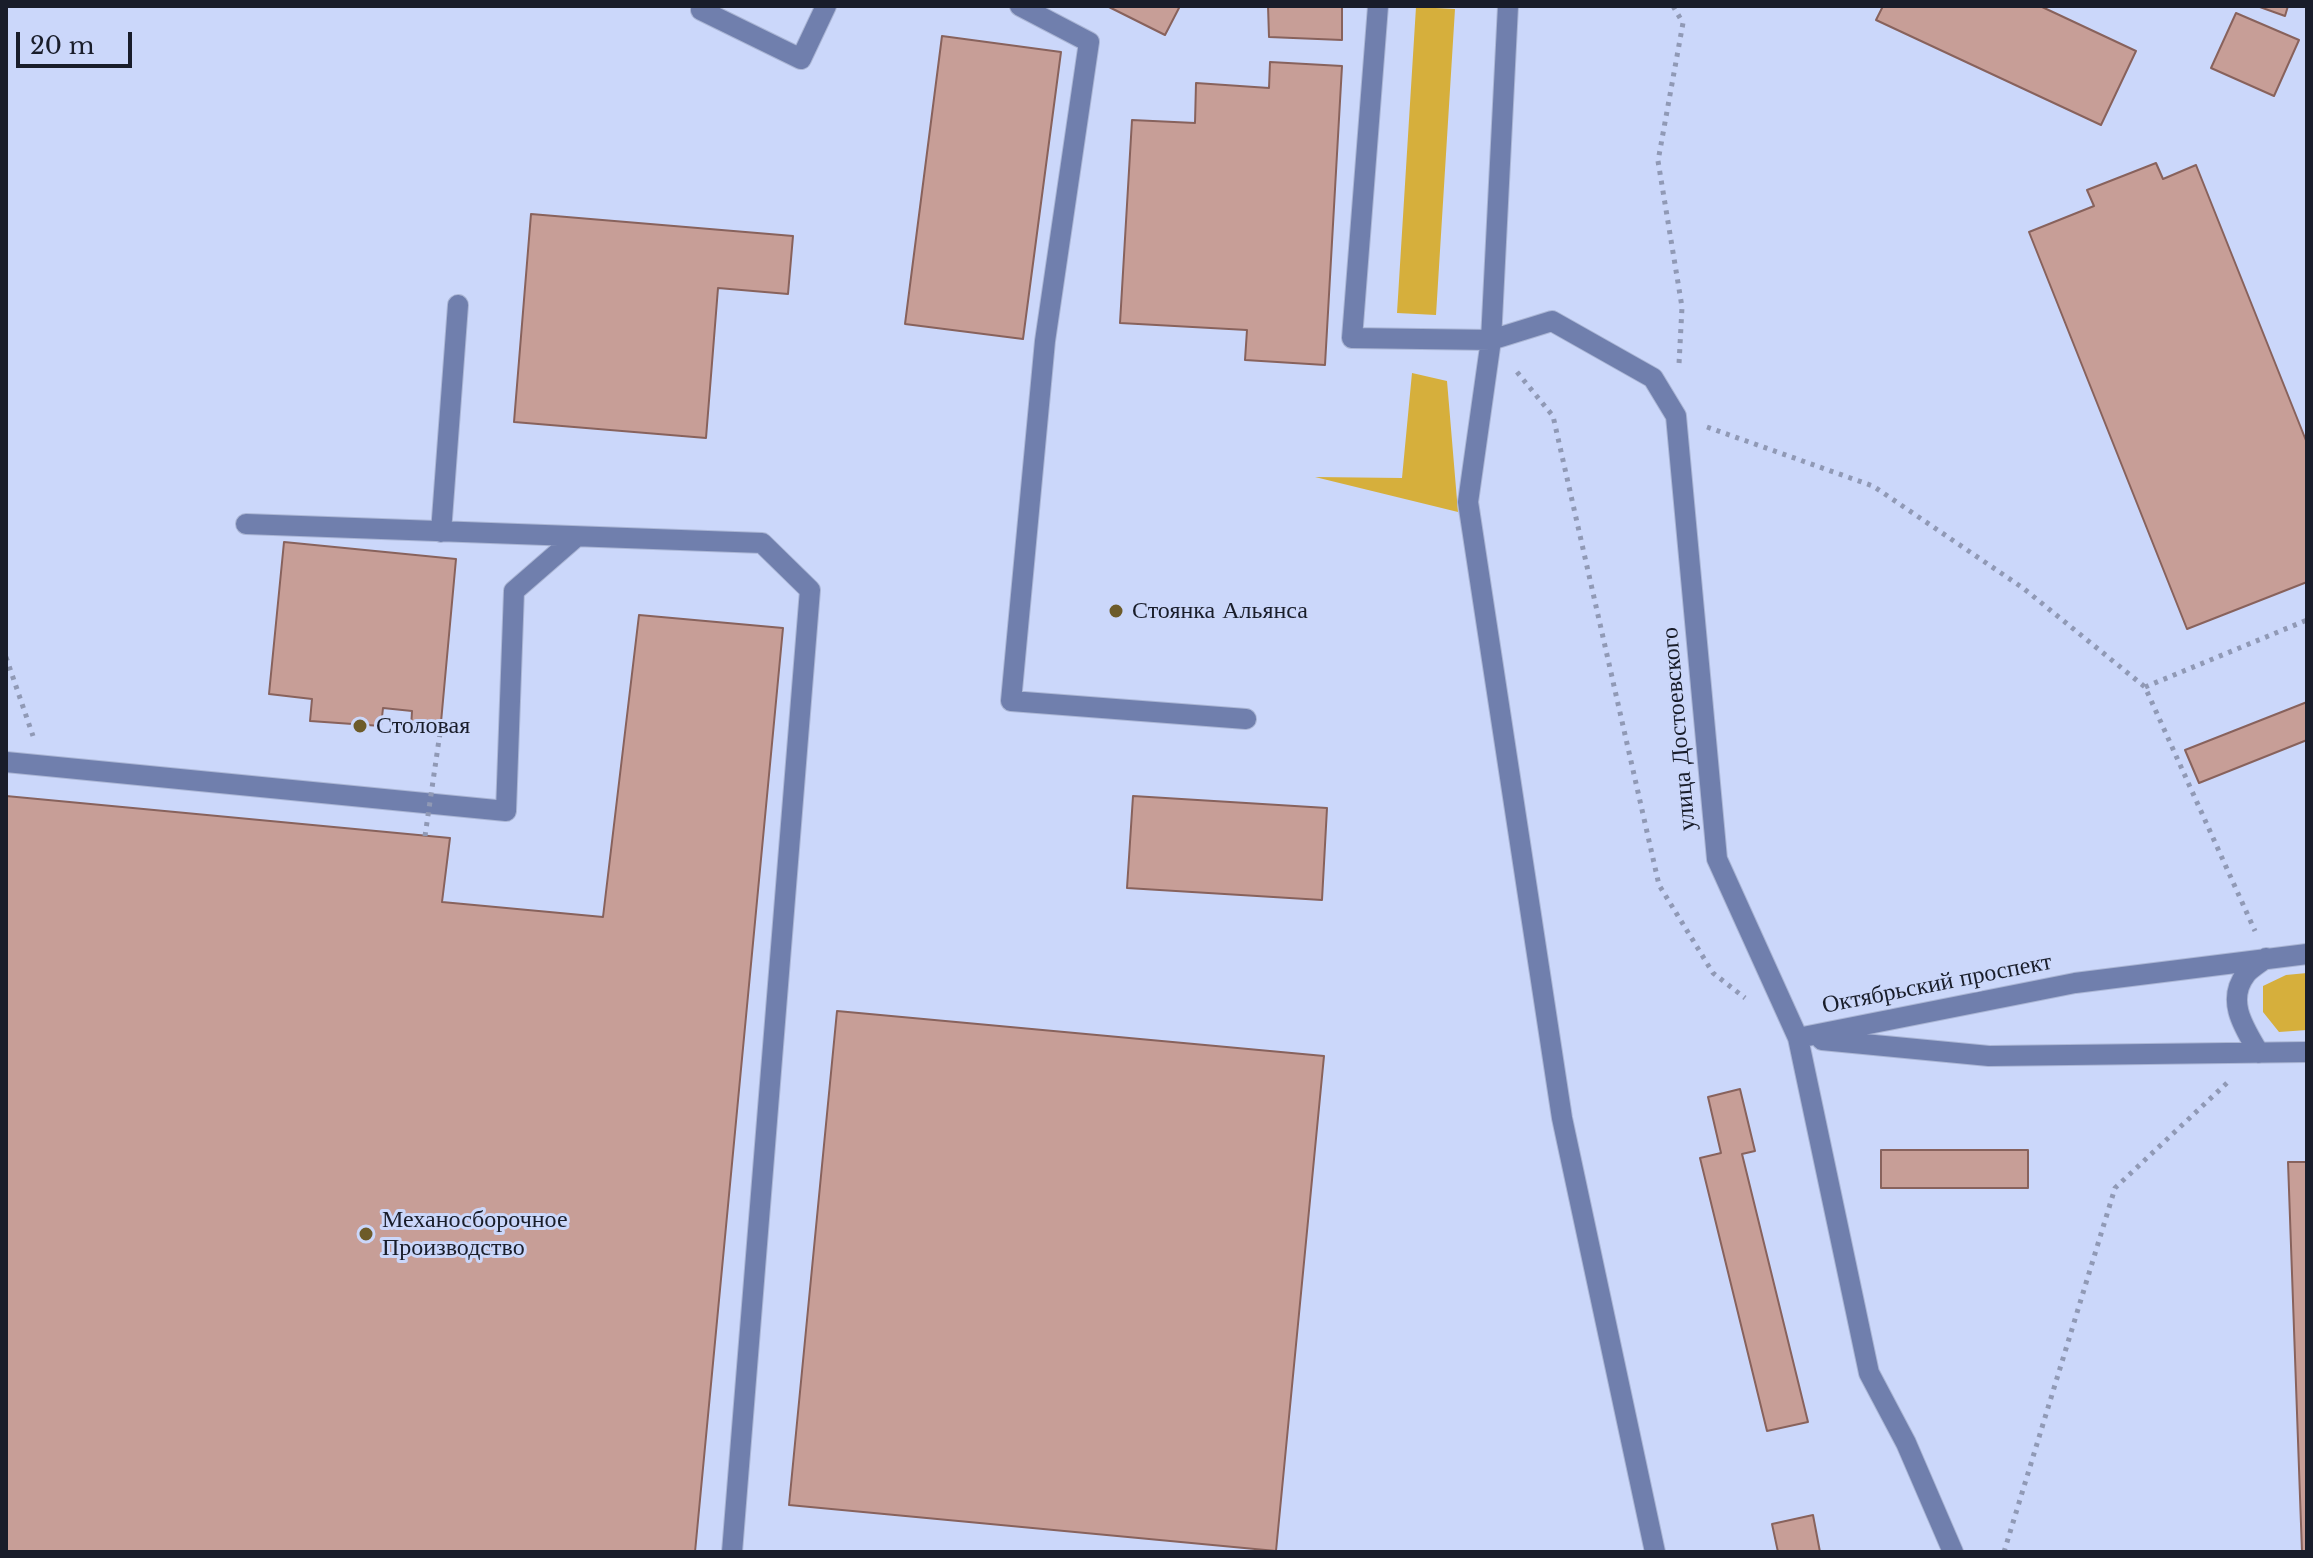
<!DOCTYPE html>
<html>
<head>
<meta charset="utf-8">
<style>
	body { margin:0 }
	#map { position:relative; width:2313px; height:1558px; overflow:hidden; background:#cbd7fa; font-family:"Libre Baskerville",serif }
	canvas { display:block }
	.frame { position:absolute; inset:0; border:8px solid #191d2a; pointer-events:none }
	.scale { position:absolute; left:16px; top:32px; width:116px; height:36px; box-sizing:border-box; border:4px solid #191d2a; border-top:0; padding-left:10px; font-size:24px; line-height:28px; white-space:nowrap; color:#191d2a; -webkit-text-stroke:6px #cbd7fa; paint-order:stroke }
</style>
</head>
<body>
<div id="map">
<canvas width="2313" height="1558"></canvas>
<div class="frame"></div>
<div class="scale">20 m</div>
</div>
<script>
const context = document.querySelector('canvas').getContext('2d');
context.lineJoin = 'round';
function fill(path, color) { context.fillStyle = color; context.fill(path, 'evenodd'); }
function stroke(path, color, width, dash) { context.strokeStyle = color; context.lineWidth = width; context.lineCap = dash ? 'butt' : 'round'; context.setLineDash(dash || []); context.stroke(path); }
function label(font, color, halo, rows, align = 'center') {
  context.font = font + ' "Libre Baskerville",serif'; context.lineWidth = 6; context.setLineDash([]); context.textBaseline = 'middle'; context.strokeStyle = halo; context.fillStyle = color; for (const [text, x, y, turn = 0] of rows) {
    context.save(); context.translate(x, y); context.rotate((+turn || 0) * Math.PI / 180); context.textAlign = isNaN(turn) ? turn : align; if (halo) context.strokeText(text, 0, 0); context.fillText(text, 0, 0); context.restore();
  }
}
fill(new Path2D(`
	M1416,7L1455,9L1436,315L1397,313Z
	M1412,373L1447,381L1458,512L1315,477L1402,478Z
	M2307,973V1030L2279,1032L2263,1012V986L2286,975Z`), '#d6af3c');
const building = new Path2D(`
	M1107,6H1180L1165,35Z
	M1268,6H1342V40L1269,37Z
	M1883,6H2040L2136,51L2101,125L1876,20Z
	M2257,6H2288L2285,16Z
	M2236,13L2299,40L2274,96L2211,68Z
	M942,36L1061,52L1023,339L905,324Z
	M1270,62L1342,66L1325,365L1245,360L1247,330L1120,323L1132,120L1195,123L1196,83L1269,88Z
	M2156,163L2163,179L2196,165L2307,443V582L2187,629L2029,232L2094,206L2087,190Z
	M531,214L793,236L788,294L718,288L706,438L514,422Z
	M284,542L456,559L440,733L411,729L412,711L383,708L381,726L310,721L312,699L269,694Z
	M639,615L783,628L695,1552H6V796L450,838L442,902L603,917Z
	M2307,702V740L2199,783L2185,750Z
	M1133,796L1327,808L1322,900L1127,888Z
	M837,1011L1324,1056L1276,1551L789,1505Z
	M1740,1089L1755,1151L1742,1154L1808,1422L1767,1431L1700,1158L1721,1153L1708,1097Z
	M1881,1150H2028V1188H1881Z
	M2288,1162H2307V1552H2302Z
	M1813,1515L1820,1552H1778L1772,1524Z`);
fill(building, '#c79e97');
stroke(building, '#88625c', 2);
const minor = new Path2D(`
	M1020,6L1089,42L1045,341L1011,701L1246,719
	M1378,6L1352,338L1491,340L1468,502L1562,1118L1655,1552
	M1508,6L1491,340L1552,321L1653,378L1676,416L1717,859L1798,1038L1869,1373L1906,1443L1953,1552
	M701,10L801,59L826,6
	M246,524L762,543L810,590L732,1552
	M441,532L458,305
	M6,762L506,811L514,591L575,538
	M1798,1038L2075,983L2307,954
	M1822,1040L1989,1056L2307,1052
	M2259,1053C2245,1029 2225,1001 2246,974C2251,968 2260,963 2266,958`);
stroke(minor, '#abb6d5', 22);
stroke(new Path2D(`
	M1673,6L1683,23L1658,161L1682,307L1679,364
	M1517,372L1553,416L1659,885L1713,973L1745,998
	M1707,427L1873,486L2023,588L2145,687L2255,931
	M6,657L33,736
	M2145,687L2307,620
	M2004,1552L2115,1188L2228,1082`), '#9099b5', 5, [4, 6]);
stroke(minor, '#707fad', 20);
stroke(new Path2D(`
	M425,836L440,733`), '#9099b5', 5, [4, 6]);
for (const [x, y, r, color] of [
	[1116,611,8,"#6d5b29"],
	[360,726,8,"#6d5b29"],
	[366,1234,8,"#6d5b29"]
]) { const dot = new Path2D(); dot.arc(x, y, r, 0, 2 * Math.PI); context.fillStyle = color; context.fill(dot); stroke(dot, '#cbd7fa', 3); }
label('24px', '#191d2a', '#cbd7fa', [
	["Стоянка Альянса",1132,611],
	["Столовая",376,726],
	["Механосборочное",382,1220],
	["Производство",382,1248]
], 'left');
label('24px', '#191d2a', '#cbd7fa', [
	["улица Достоевского",1679,729,-95],
	["Октябрьский проспект",1937,984,-11]
]);
</script>
</body>
</html>
